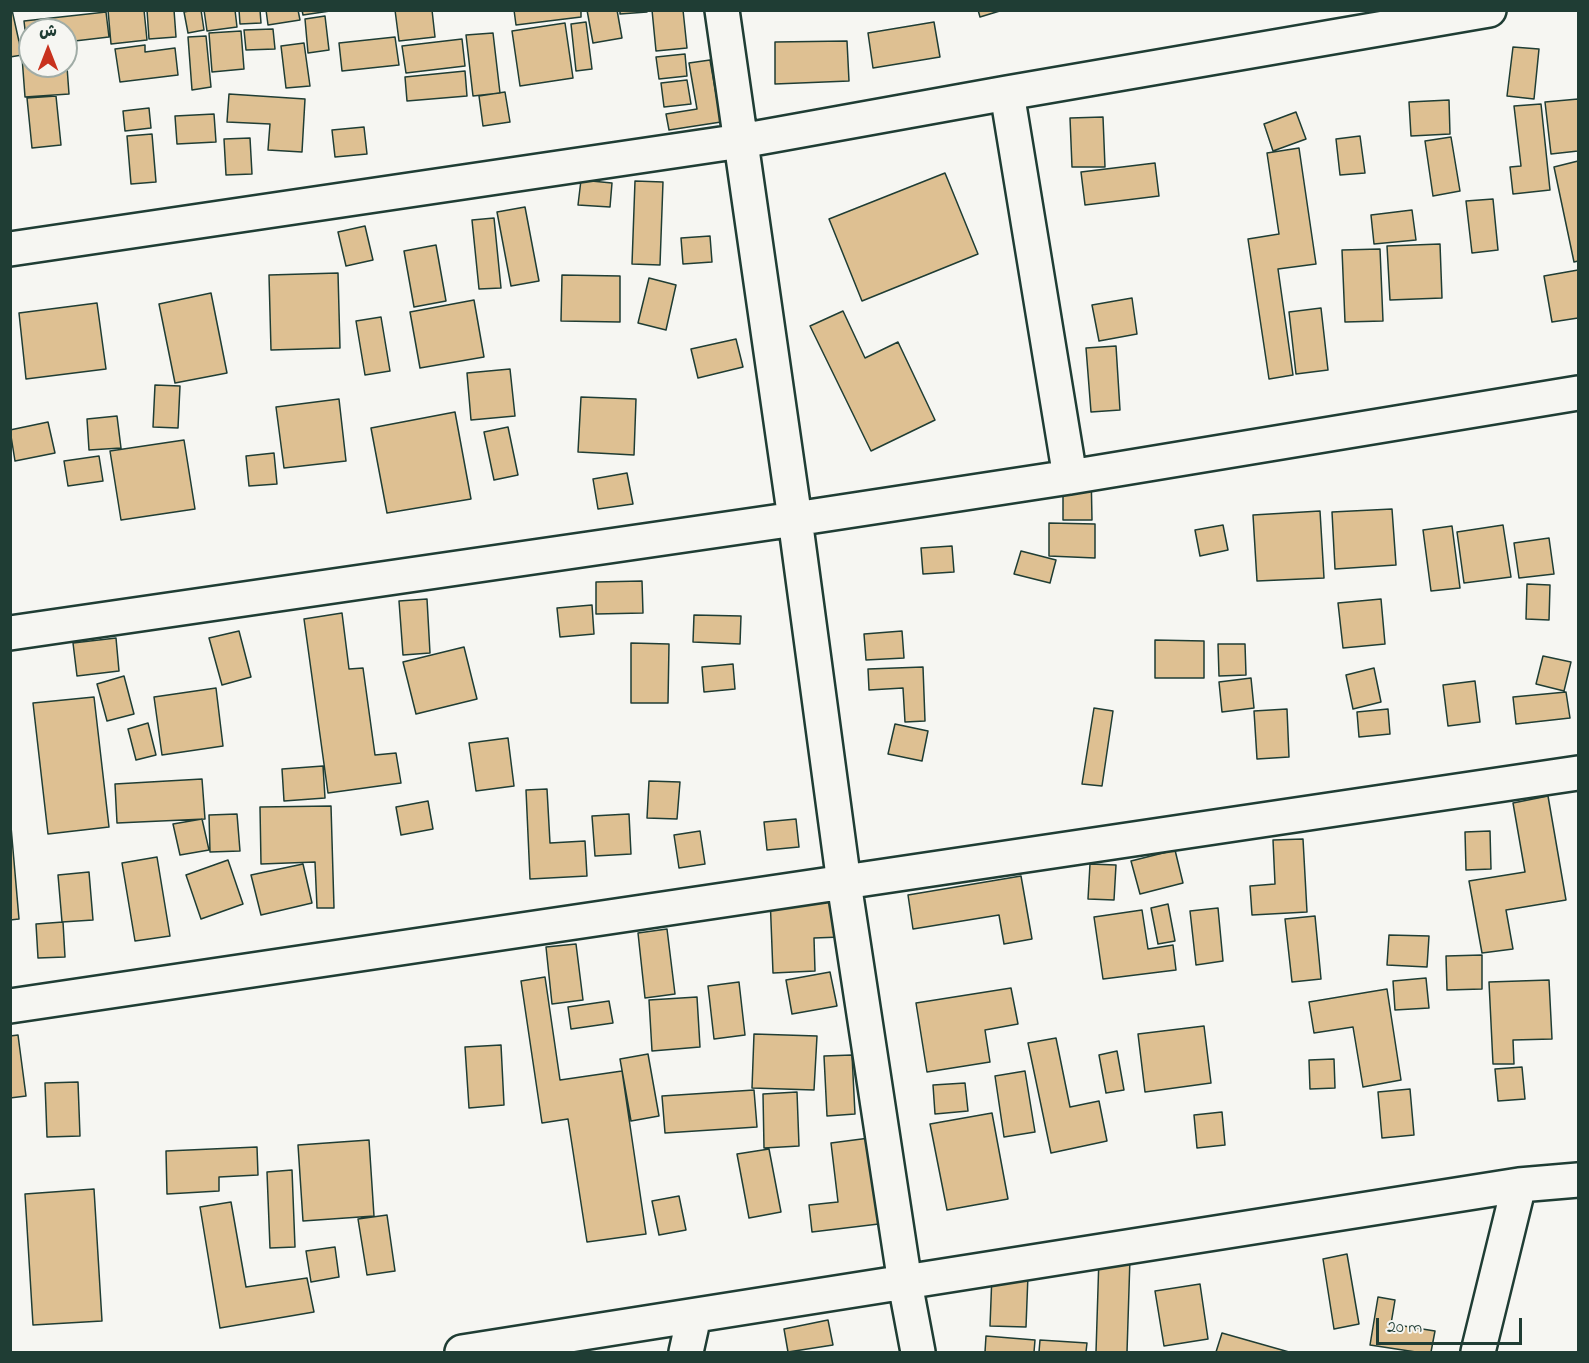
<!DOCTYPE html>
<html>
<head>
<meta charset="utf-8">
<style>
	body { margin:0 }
	#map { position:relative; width:1589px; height:1363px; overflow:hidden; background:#f6f6f2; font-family:"Indie Flower","Playpen Sans Arabic",sans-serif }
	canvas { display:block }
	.frame { position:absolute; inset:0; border:12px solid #1f3d34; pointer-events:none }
	.north { position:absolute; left:18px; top:18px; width:60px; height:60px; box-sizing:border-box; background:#f6f6f2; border:2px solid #a0aca6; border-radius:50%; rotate:0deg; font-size:16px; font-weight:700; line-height:24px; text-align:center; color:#1f3d34 }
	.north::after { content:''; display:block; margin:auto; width:21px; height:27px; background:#c8321e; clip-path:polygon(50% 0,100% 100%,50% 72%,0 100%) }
	.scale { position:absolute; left:1376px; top:1318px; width:146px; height:27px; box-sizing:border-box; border:3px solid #1f3d34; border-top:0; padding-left:8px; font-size:18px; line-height:21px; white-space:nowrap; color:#1f3d34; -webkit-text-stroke:4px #f6f6f2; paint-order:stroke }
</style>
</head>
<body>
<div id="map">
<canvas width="1589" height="1363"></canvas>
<div class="frame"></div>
<div class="north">ش</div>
<div class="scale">20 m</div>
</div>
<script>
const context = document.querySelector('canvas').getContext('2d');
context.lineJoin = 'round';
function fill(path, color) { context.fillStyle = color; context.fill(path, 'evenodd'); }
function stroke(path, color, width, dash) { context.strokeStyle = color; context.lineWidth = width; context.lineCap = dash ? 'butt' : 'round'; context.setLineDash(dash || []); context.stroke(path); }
const building = new Path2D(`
	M10,10H12L22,55L10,57Z
	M108,10H144L147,40L111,44Z
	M147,10H174L176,37L149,39Z
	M194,10H201L204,30L188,33L184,12Z
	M204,10H235L237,27L207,31Z
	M239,10H260L261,23L240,24Z
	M266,10H298L300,20L268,25Z
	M302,10H330V11L303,15Z
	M395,10H432L435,37L399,41Z
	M514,10H581V17L516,25Z
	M587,10H617L622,38L593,43Z
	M620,10H647V12L620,14Z
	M652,10H683L687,48L656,51Z
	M978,10H1003L980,17Z
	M106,12L109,37L66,42V30H30V47H27L24,21Z
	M325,16L329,50L308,53L305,19Z
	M586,22L592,69L576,71L571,24Z
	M934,22L940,57L873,68L868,33Z
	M565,23L573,78L520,86L512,31Z
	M273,29L275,49L246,50L244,30Z
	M241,31L244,69L212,72L209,33Z
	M493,33L500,93L473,96L466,35Z
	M206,36L211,87L192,90L188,37Z
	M395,37L399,65L342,71L339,43Z
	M462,39L465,66L406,73L402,46Z
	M847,41L849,81L775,84V42Z
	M304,43L310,86L286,88L281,46Z
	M145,45V52L175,48L178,75L120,82L115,49Z
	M1513,47L1539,49L1534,99L1507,96Z
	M66,53L69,94L25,97L22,57L30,56V66H66Z
	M685,54L687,76L659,79L656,57Z
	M710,60L721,122L669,130L666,114L697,109L689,63Z
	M465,71L467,96L407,101L405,77Z
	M687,80L691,104L664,107L661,83Z
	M505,92L510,122L483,126L479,96Z
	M229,94L305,99L302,152L268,150L270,124L227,122Z
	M56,96L61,145L32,148L27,98Z
	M1578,99V151L1551,154L1545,102Z
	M1449,100L1450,134L1411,136L1409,102Z
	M1541,104L1550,190L1513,194L1510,167L1521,166L1514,106Z
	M149,108L151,128L125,131L123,111Z
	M1296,112L1306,139L1273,151L1264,124Z
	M214,114L216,142L177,144L175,116Z
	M1103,117L1105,167H1072L1070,118Z
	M364,127L367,154L335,157L332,130Z
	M152,134L156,182L131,184L127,136Z
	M1360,136L1365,173L1340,175L1336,139Z
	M1451,137L1460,191L1433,196L1425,141Z
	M250,138L252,174L226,175L224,139Z
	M1299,148L1316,264L1278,269L1293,375L1269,379L1248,239L1279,234L1267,153Z
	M1578,161V261L1574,262L1554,167Z
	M1155,163L1159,196L1085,205L1081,172Z
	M945,173L978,254L862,301L829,219Z
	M581,180L612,183L610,207L578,205Z
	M635,181L663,182L660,265L632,264Z
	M1493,199L1498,250L1472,253L1466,201Z
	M525,207L539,281L511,286L497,212Z
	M1412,210L1416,240L1374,244L1371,215Z
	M494,218L501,288L479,289L472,220Z
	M365,226L373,260L346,266L338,232Z
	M710,236L712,262L683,264L681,238Z
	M1440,244L1442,298L1390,300L1387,246Z
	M436,245L446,301L414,307L404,251Z
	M1380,249L1383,321L1345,322L1342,250Z
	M1578,270V318L1552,322L1544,276Z
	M338,273L340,348L271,350L269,275Z
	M562,275L620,276V322L561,321Z
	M649,278L676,285L666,330L638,323Z
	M211,293L227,373L175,383L159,304Z
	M1132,298L1137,334L1099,341L1092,305Z
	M474,300L484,357L420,368L410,312Z
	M97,303L106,369L26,379L19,313Z
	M1321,308L1328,370L1296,374L1289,312Z
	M843,311L865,358L898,342L935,420L871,451L810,326Z
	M381,317L390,371L365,375L356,321Z
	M736,339L743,367L698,378L691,349Z
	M1116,346L1120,410L1091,412L1086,348Z
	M510,369L515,416L471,420L467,373Z
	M155,385L180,386L178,428L153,427Z
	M581,397L636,399L634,455L578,452Z
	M339,399L346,461L284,468L276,407Z
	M455,412L471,499L387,513L371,428Z
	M117,416L121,448L89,450L87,419Z
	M48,422L55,453L15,461L10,430Z
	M508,427L518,475L494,480L484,432Z
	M184,440L195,509L121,520L110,451Z
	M274,453L277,484L249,486L246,456Z
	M99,456L103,481L68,486L64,461Z
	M1063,469H1091L1092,520H1063Z
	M627,473L633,504L598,509L593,479Z
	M1392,509L1396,565L1335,569L1332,512Z
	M1320,511L1324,578L1257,581L1253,515Z
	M1049,523L1095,524V558L1049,556Z
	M1223,525L1228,550L1200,556L1195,530Z
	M1503,525L1511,577L1464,583L1457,532Z
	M1452,526L1460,588L1431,591L1423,530Z
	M1549,538L1554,574L1519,578L1514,543Z
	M952,546L954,572L923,574L921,548Z
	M1021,551L1056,560L1050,583L1014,574Z
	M642,581L643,613L596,614V582Z
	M1527,584L1550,585L1549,620L1526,619Z
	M427,599L430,653L403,655L399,601Z
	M1381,599L1385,644L1343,648L1338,603Z
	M592,605L594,634L560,637L557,608Z
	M342,613L349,669L363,668L375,755L396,753L401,783L328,793L304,619Z
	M694,615L741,616L740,644L693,642Z
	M239,631L251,677L222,685L209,638Z
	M902,631L904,658L866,660L864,634Z
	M116,638L119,671L77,676L73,643Z
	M1155,640L1204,641V678H1155Z
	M631,643L669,644L668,703H631Z
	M1218,644H1245L1246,675L1219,676Z
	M464,647L477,699L416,714L403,662Z
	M1543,656L1571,662L1564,691L1536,684Z
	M733,664L735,689L704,692L702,667Z
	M923,667L925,721L905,722L903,688L869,690L868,669Z
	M1374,668L1381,702L1353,709L1346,675Z
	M124,676L134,714L107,721L97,684Z
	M1251,678L1254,708L1222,712L1219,682Z
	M1475,681L1480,722L1448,726L1443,685Z
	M216,688L223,746L162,755L154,697Z
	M1566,692L1570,718L1516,724L1513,697Z
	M94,697L109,827L48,834L33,703Z
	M1094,708L1113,711L1102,786L1082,784Z
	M1287,709L1289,757L1257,759L1254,711Z
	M1388,709L1390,734L1359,737L1357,712Z
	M148,723L156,755L136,760L128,729Z
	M895,724L928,731L922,761L888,754Z
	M508,738L514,786L476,791L469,743Z
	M323,766L325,798L284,801L282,769Z
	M202,779L205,819L117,823L115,784Z
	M649,781L680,782L677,819L647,818Z
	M547,789L550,843L585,841L587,876L530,879L526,790Z
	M1548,796L1566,900L1506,910L1513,949L1482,953L1469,881L1525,872L1513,803Z
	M428,801L433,829L401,835L396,807Z
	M331,806L334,908H317L315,862L261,864L260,807Z
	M237,814L240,851L210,852L209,815Z
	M629,814L631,854L595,856L592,816Z
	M10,815L19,919L10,920Z
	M202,819L209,850L180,855L173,824Z
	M796,819L799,847L767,850L764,822Z
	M700,831L705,864L679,868L674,835Z
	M1490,831L1491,869L1466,870L1465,832Z
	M1303,839L1307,912L1252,915L1250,886L1275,884L1273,840Z
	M1175,850L1183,883L1140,894L1131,861Z
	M157,857L170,936L135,941L122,863Z
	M228,860L243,904L201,919L186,875Z
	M303,864L312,903L261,915L251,875Z
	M1090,864L1116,865L1114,900L1088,899Z
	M89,872L93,920L62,922L58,875Z
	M1021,876L1032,939L1004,944L999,915L913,929L908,895Z
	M838,893L841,937L814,938L815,971L773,973L770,896Z
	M1168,904L1175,941L1158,944L1151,908Z
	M1218,908L1223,961L1196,965L1190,911Z
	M1142,910L1148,949L1173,945L1176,970L1103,979L1094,917Z
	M1315,916L1321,979L1292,982L1285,919Z
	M63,922L65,957L38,958L36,924Z
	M667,929L675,994L645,998L638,933Z
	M1389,935L1429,936L1427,967L1387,965Z
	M576,944L583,1000L552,1004L546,947Z
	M1482,955V989L1447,990L1446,956Z
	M830,972L837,1006L792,1014L786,980Z
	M545,977L560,1080L622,1071L646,1234L587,1242L568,1119L542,1123L521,981Z
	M1426,978L1429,1008L1395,1010L1393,981Z
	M1549,980L1552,1039L1513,1040L1514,1064H1493L1489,982Z
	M739,982L745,1035L714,1039L708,986Z
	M1011,988L1018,1024L985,1030L990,1062L927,1072L916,1003Z
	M1387,989L1401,1080L1363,1087L1353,1027L1314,1033L1309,1002Z
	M697,997L700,1047L652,1051L649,1000Z
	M609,1001L613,1023L571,1029L568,1007Z
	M1204,1026L1211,1083L1145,1092L1138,1034Z
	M754,1034L817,1036L814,1090L752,1088Z
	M18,1035L26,1096L10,1098V1036Z
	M1056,1038L1070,1107L1099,1101L1107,1141L1051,1153L1028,1043Z
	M501,1045L504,1105L469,1108L465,1047Z
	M1117,1051L1124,1090L1106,1093L1099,1055Z
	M648,1054L659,1116L631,1121L620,1059Z
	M852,1055L855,1114L827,1116L824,1056Z
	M1334,1059L1335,1088L1310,1089L1309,1060Z
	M1522,1067L1525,1099L1498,1101L1495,1069Z
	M1025,1071L1035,1132L1004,1137L995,1076Z
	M78,1082L80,1136L47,1137L45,1083Z
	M965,1083L968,1111L935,1114L933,1085Z
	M1410,1089L1414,1135L1382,1138L1378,1092Z
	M754,1090L757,1127L665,1133L662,1096Z
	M797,1092L799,1146L764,1148L763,1094Z
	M1222,1112L1225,1145L1197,1148L1194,1115Z
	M992,1113L1008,1199L947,1210L930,1124Z
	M877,1137L887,1223L812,1232L809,1205L838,1202L831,1143Z
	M369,1140L374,1216L303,1221L298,1145Z
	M257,1147L258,1175L219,1177V1191L167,1194L166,1151Z
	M769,1149L781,1212L749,1218L737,1154Z
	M292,1170L295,1247L270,1248L267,1172Z
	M94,1189L102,1321L33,1325L25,1194Z
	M679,1196L686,1230L659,1235L652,1201Z
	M231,1202L246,1287L307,1278L314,1312L220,1328L200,1207Z
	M387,1215L395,1271L367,1275L358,1219Z
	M335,1247L339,1277L311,1282L306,1251Z
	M1347,1254L1359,1324L1334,1329L1323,1259Z
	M1099,1257L1130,1258L1127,1352H1096Z
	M992,1274L1028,1275L1026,1327L990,1326Z
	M1200,1284L1208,1339L1164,1346L1155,1291Z
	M1378,1297L1395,1300L1391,1324L1435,1331L1431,1352H1416L1370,1345Z
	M828,1320L833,1345L788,1352L784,1329Z
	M1222,1333L1289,1352H1216Z
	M986,1336L1035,1340L1034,1352H985Z
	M1040,1340L1087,1343L1086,1352H1039Z`);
fill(building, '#dec092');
stroke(building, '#1f3d34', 1.5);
const minor = new Path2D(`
	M722,10L795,519L844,883L905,1283L918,1352
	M1007,93L1070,477
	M10,249L741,141L1007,93L1489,10
	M10,633L795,519L1070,477L1578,393
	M10,1006L1578,773
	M462,1352L1519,1185L1578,1180
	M686,1352L694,1316
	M1478,1352L1519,1185`);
stroke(minor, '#1f3d34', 38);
stroke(minor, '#f6f6f2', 33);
</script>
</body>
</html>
